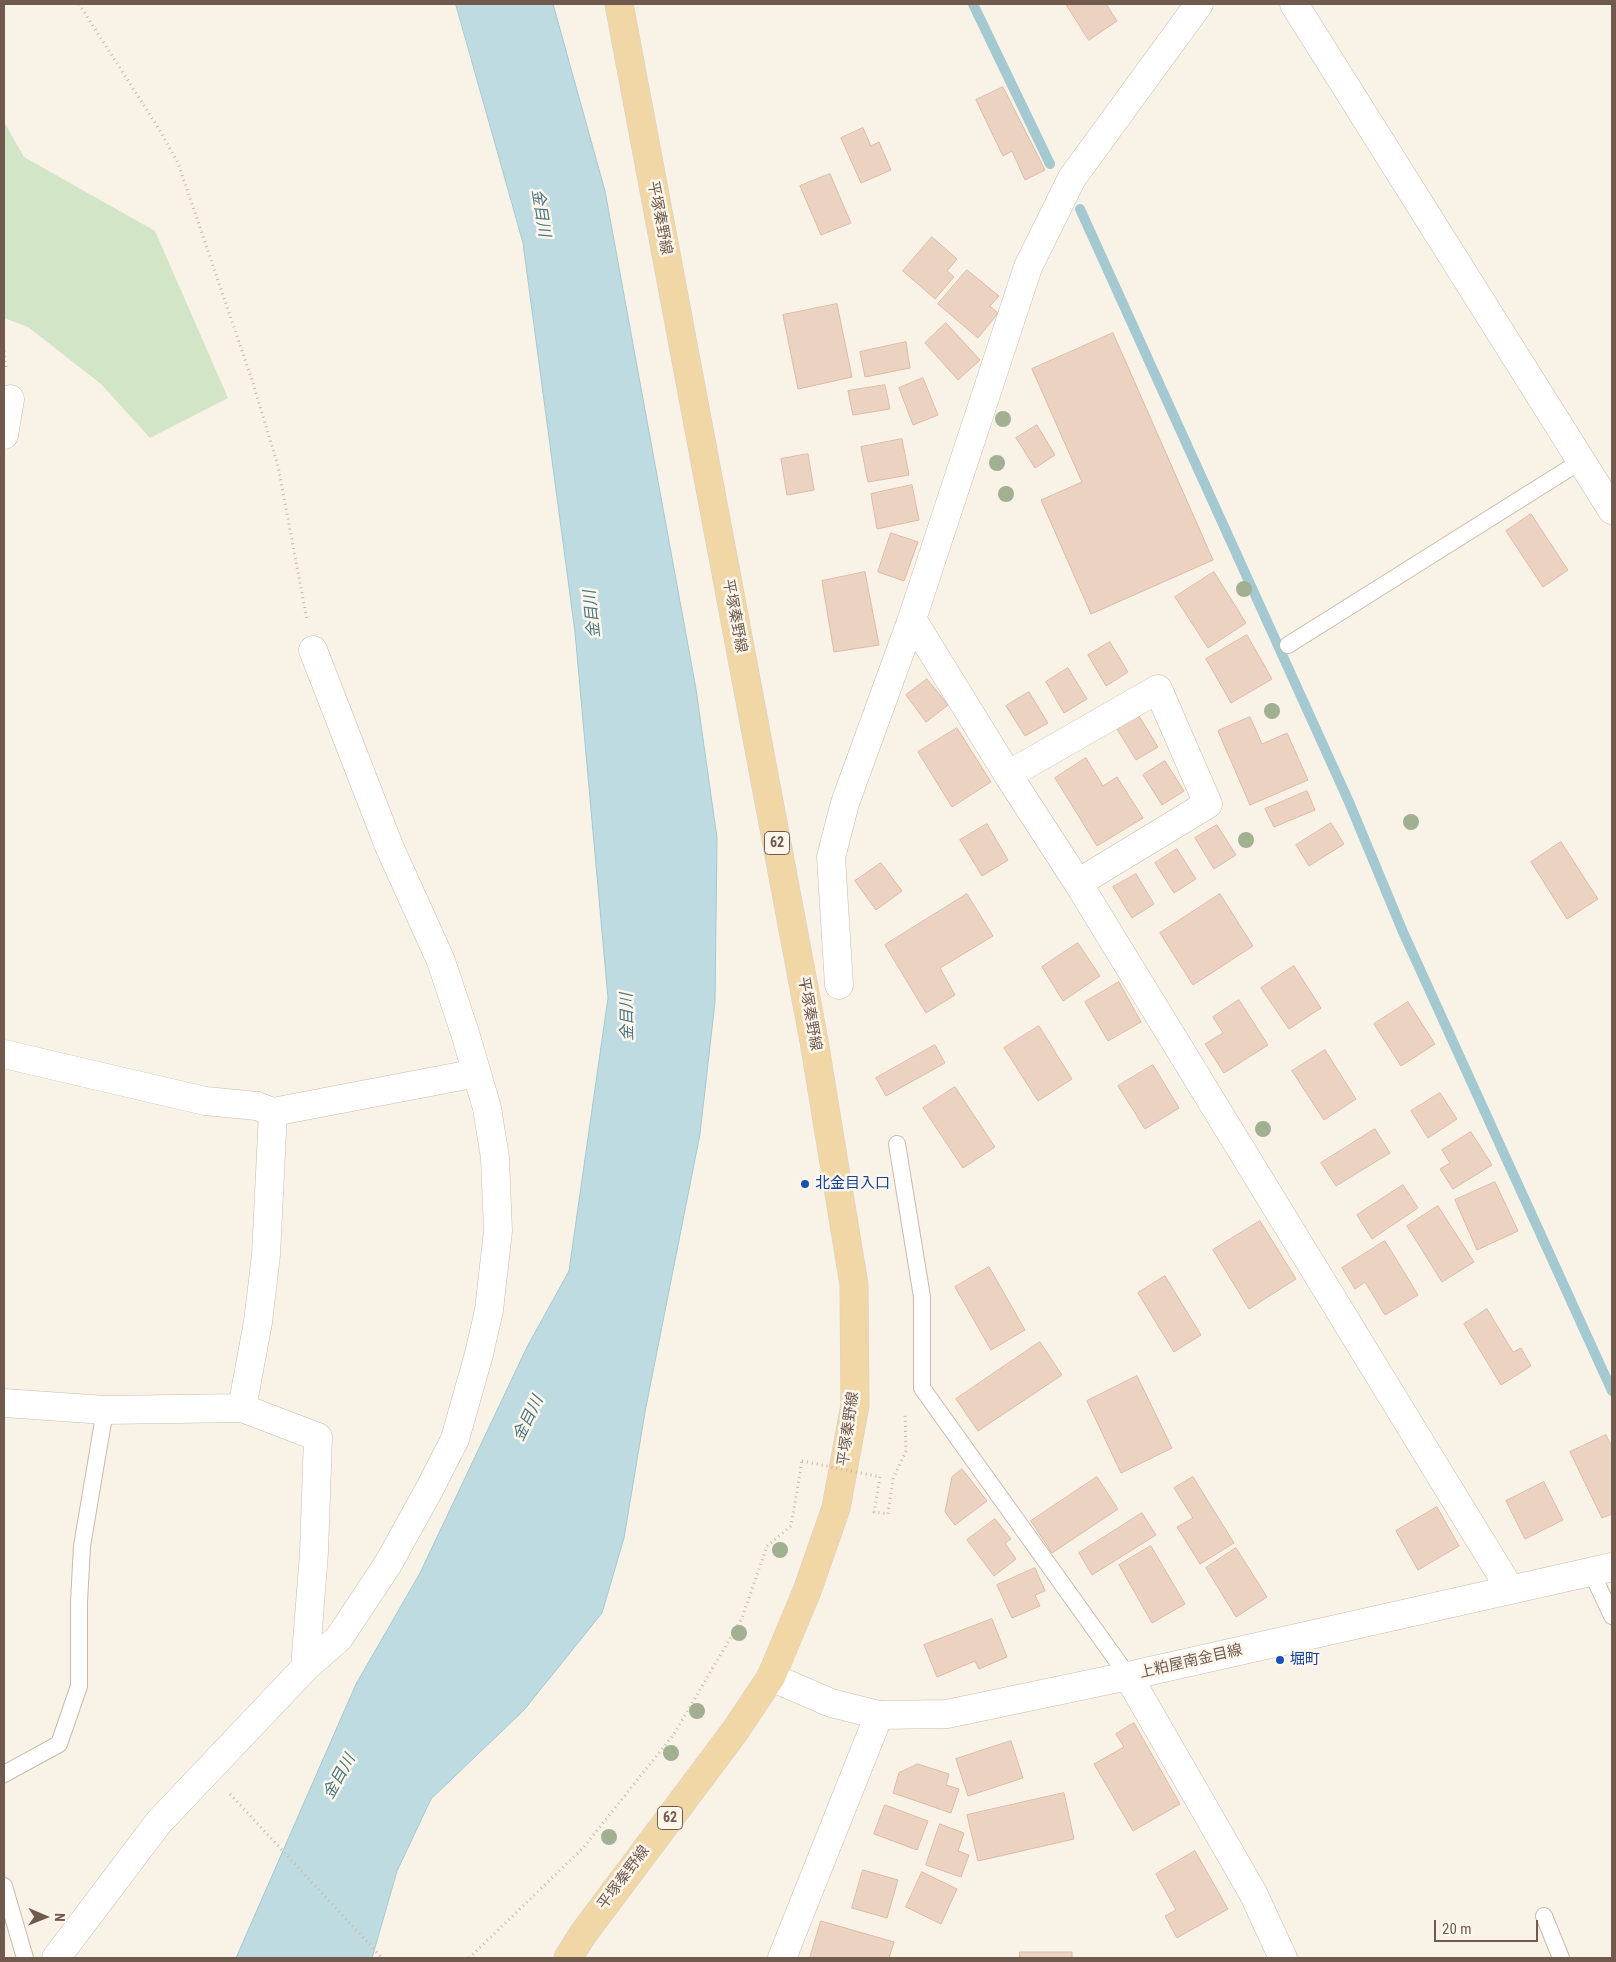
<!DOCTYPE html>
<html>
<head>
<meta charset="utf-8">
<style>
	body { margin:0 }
	#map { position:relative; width:1616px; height:1962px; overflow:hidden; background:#f9f2e6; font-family:"Roboto Condensed",sans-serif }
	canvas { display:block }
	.frame { position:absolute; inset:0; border:5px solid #705a4e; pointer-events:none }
	.north { position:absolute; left:20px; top:1892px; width:50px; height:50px; -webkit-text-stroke:4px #fdf6ec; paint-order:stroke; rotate:91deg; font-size:14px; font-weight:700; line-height:20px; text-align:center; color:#705a4e }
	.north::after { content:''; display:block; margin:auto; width:18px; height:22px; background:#705a4e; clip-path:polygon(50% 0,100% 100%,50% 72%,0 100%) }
	.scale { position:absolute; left:1434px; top:1920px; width:104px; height:22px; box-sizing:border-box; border:2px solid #705a4e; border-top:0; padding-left:6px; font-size:15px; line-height:18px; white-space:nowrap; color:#705a4e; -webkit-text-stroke:4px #fdf6ec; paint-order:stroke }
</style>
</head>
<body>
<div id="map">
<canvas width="1616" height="1962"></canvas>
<div class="frame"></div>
<div class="north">N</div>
<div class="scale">20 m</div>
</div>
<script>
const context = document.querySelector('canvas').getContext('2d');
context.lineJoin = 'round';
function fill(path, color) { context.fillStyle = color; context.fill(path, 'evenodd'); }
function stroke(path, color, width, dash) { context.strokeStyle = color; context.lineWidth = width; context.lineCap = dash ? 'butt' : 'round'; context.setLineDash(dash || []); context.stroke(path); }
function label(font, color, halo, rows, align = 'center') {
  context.font = font + ' "Roboto Condensed","Noto Sans JP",sans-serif'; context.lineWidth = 5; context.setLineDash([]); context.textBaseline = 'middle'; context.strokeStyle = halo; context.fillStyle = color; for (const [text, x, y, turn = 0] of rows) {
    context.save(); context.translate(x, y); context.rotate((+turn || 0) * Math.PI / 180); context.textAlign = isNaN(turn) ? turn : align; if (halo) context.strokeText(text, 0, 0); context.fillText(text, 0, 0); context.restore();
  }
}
fill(new Path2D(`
	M4,122L24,157L155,231L228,398L150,438L101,384L28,327L4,318Z`), '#d2e5c6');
const water = new Path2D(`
	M456,4H553L605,191L696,689L717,838L715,1002L700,1134L645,1412L624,1538L602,1613L524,1710L431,1799L397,1871L372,1958H236L356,1684L420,1573L527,1347L569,1271L608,998L575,632L523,243Z`);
fill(water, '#bddbe1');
stroke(water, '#a4c9d1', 1);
stroke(new Path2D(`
	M973,4L1050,164
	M1080,209L1349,802L1403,932L1612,1391`), '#a4c9d1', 10);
const building = new Path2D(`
	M1066,4H1106L1117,21L1089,40Z
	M1003,87L1045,170L1025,180L1012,151L1003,156L976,100Z
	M863,128L871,146L879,142L891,170L861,183L841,138Z
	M830,174L851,223L821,235L800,186Z
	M932,237L957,259L947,271L954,277L935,299L903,271Z
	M967,270L999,296L990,306L998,313L978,338L938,304Z
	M837,304L852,377L798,389L783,315Z
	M946,323L980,360L958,380L925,343Z
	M1113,333L1213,560L1091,614L1041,500L1082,482L1032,369Z
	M906,342L910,368L865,377L860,352Z
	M923,378L938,415L913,425L899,388Z
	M885,385L890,409L853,415L848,391Z
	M1037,425L1055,455L1035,468L1016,438Z
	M902,439L909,475L868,482L861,447Z
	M808,454L814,490L787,495L781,459Z
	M912,485L919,520L877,529L871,494Z
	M1531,514L1568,570L1543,587L1506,531Z
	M891,533L918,542L904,581L878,572Z
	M865,572L879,645L834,652L822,581Z
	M1214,572L1246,623L1208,648L1175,597Z
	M1247,635L1272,679L1231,703L1206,659Z
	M1110,642L1128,672L1106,686L1088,655Z
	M1068,668L1087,699L1064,713L1046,682Z
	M927,679L948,705L926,722L906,695Z
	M1029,692L1048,723L1025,736L1006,706Z
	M1139,716L1158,747L1136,760L1117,729Z
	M1250,717L1262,744L1287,733L1308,780L1250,805L1218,731Z
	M957,728L991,782L952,807L918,752Z
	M1086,758L1103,786L1117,777L1143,818L1097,846L1055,778Z
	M1165,761L1184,791L1162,805L1143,775Z
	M1307,791L1315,810L1274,827L1265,809Z
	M1331,823L1344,844L1309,866L1296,845Z
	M987,824L1008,860L982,876L960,840Z
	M1217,825L1236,855L1214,869L1195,838Z
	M1561,842L1598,899L1567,919L1531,862Z
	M1177,849L1196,879L1174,893L1155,863Z
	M881,863L902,891L876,910L855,881Z
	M1136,874L1154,904L1132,918L1113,887Z
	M967,894L993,936L940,968L955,995L926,1013L885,945Z
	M1220,894L1253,946L1193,985L1160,933Z
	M1078,943L1100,976L1063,1001L1042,967Z
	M1294,966L1321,1008L1289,1029L1261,988Z
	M1119,982L1141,1022L1108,1041L1085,1002Z
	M1239,1000L1268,1045L1224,1073L1205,1044L1223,1033L1213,1017Z
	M1408,1002L1435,1044L1401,1066L1374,1024Z
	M1039,1026L1072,1079L1038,1101L1004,1048Z
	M935,1045L945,1063L886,1096L876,1078Z
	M1325,1050L1356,1099L1324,1120L1292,1071Z
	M1153,1065L1179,1108L1145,1129L1118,1086Z
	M955,1087L995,1147L963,1168L923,1108Z
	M1440,1093L1457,1119L1428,1138L1411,1111Z
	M1375,1129L1390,1153L1336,1186L1321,1163Z
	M1471,1132L1492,1165L1453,1189L1440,1169L1450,1163L1442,1150Z
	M1495,1182L1518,1231L1477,1250L1455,1200Z
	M1403,1185L1418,1208L1372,1239L1357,1215Z
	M1438,1206L1474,1262L1442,1282L1407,1226Z
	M1260,1221L1296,1279L1249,1309L1213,1250Z
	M1385,1241L1418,1295L1385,1315L1365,1282L1355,1289L1342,1268Z
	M989,1267L1025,1330L991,1350L955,1287Z
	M1165,1276L1201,1335L1174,1352L1138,1293Z
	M1487,1309L1513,1352L1521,1348L1531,1366L1501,1385L1464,1324Z
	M1040,1342L1062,1375L978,1431L956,1399Z
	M1137,1376L1172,1448L1121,1473L1087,1401Z
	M1606,1435L1612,1447V1514L1602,1518L1570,1452Z
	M962,1469L987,1501L955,1525L945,1512L952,1477Z
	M1097,1477L1118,1509L1052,1553L1031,1521Z
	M1193,1477L1234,1543L1200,1564L1177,1527L1193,1518L1174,1488Z
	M1544,1482L1563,1520L1525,1539L1506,1501Z
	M1437,1507L1459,1546L1418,1570L1396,1531Z
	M1142,1513L1156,1535L1092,1575L1079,1553Z
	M995,1519L1011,1539L1005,1543L1016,1559L994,1576L967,1540Z
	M1151,1546L1185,1604L1152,1623L1119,1565Z
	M1236,1548L1267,1597L1236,1617L1206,1568Z
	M1035,1568L1045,1591L1035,1595L1040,1606L1012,1618L997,1585Z
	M992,1619L1007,1657L979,1669L975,1661L937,1677L924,1645Z
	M1134,1723L1180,1804L1133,1831L1094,1764L1124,1747L1116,1734Z
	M1011,1741L1023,1778L968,1796L956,1759Z
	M918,1764L949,1774L946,1785L959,1789L951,1813L893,1793L899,1773Z
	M1064,1793L1074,1839L978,1861L967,1815Z
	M885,1805L928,1821L917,1850L874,1834Z
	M940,1824L964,1833L958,1851L969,1855L961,1877L926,1865Z
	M1195,1851L1228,1909L1177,1938L1165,1916L1176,1910L1156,1874Z
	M863,1870L898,1880L887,1918L852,1908Z
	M922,1872L957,1889L941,1924L906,1907Z
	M821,1921L894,1942L889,1958H810Z
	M1020,1952H1072V1958H1020Z`);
fill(building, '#ecd3c1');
stroke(building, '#dcbaa3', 1);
const service = new Path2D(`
	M1288,645L1581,461
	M897,1144L922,1297V1388L1128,1676
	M1591,1571L1612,1616
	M4,1774L59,1744L79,1686V1602L82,1546L105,1410
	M4,1886L25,1958
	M1544,1916L1561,1958`);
const minor = new Path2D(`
	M1294,4L1612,510
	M4,435L10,399
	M912,619L1008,775L1078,883L1510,1589
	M1008,775L1158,689L1208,804L1078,883
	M839,985L831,857L845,803L912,619L1028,267L1072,178L1199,4
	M4,1054L205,1101L257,1106L273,1112L477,1073
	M4,1403L105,1410L242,1408L318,1437L314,1552L305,1668L159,1822L56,1958
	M242,1408L258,1322L266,1255L273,1112
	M305,1668L339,1638L388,1564L429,1490L455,1439L479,1354L489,1310L498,1231L495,1158L487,1108L465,1033L441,961L389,846L313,650
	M1128,1676L1253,1893L1283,1958
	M782,1958L879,1715`);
const secondary = new Path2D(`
	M771,1677L831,1703L879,1715L947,1714L1128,1676L1612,1567`);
const primary = new Path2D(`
	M568,1958L583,1934L735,1731L771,1677L807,1591L836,1508L855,1405L854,1285L814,1041L619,4`);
stroke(service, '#cabaad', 18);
stroke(minor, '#cabaad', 29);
stroke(secondary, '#ccbbac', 29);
stroke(primary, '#d7d1cd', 29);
stroke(new Path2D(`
	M79,4L159,129L178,163L253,383L278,466L307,620
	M4,351L6,368
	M880,1477L874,1512L888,1514L893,1479L906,1451L905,1412
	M230,1794L382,1958
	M469,1958L583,1848L674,1734L742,1618L767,1546L791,1526L802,1461`), '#d0b6a4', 3, [1, 4]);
stroke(service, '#fff', 16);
stroke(minor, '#fff', 28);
stroke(secondary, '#fff', 28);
stroke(primary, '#f1d6a6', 28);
stroke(new Path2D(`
	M802,1461L880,1477`), '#d0b6a4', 3, [1, 4]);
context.fillStyle = '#a0b090';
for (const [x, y] of [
	[1003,419],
	[997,463],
	[1006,494],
	[1244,589],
	[1272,711],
	[1411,822],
	[1246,840],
	[1263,1129],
	[780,1550],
	[739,1633],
	[697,1711],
	[671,1753],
	[609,1837]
]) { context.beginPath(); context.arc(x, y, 8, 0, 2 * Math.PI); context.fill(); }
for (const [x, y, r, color] of [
	[805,1184,5,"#1a4fb4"],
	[1280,1660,5,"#1a4fb4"]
]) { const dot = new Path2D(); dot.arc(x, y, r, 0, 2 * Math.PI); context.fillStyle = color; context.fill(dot); stroke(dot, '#fdf6ec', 2); }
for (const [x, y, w] of [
	[777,843,25],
	[670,1818,25]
]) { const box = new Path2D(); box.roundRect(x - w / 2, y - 11.5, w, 23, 4); context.fillStyle = '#fdf6ec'; context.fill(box); stroke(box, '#705a4e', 1); }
label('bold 14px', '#705a4e', null, [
	["62",777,843],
	["62",670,1818]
]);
label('15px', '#705a4e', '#fdf6ec', [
	["平塚秦野線",659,218,79],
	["平塚秦野線",734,616,79],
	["平塚秦野線",809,1014,80],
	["平塚秦野線",849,1429,-82],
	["上粕屋南金目線",1191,1662,-13],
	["平塚秦野線",624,1878,-53]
]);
label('15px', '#164399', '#fdf6ec', [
	["北金目入口",815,1184],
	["堀町",1290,1660]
], 'left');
label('italic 16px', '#4a7680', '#fdf6ec', [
	["金目川",540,213,81],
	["金目川",593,614,-96],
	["金目川",628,1017,-91],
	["金目川",529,1419,-64],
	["金目川",340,1777,-61]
]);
</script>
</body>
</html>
